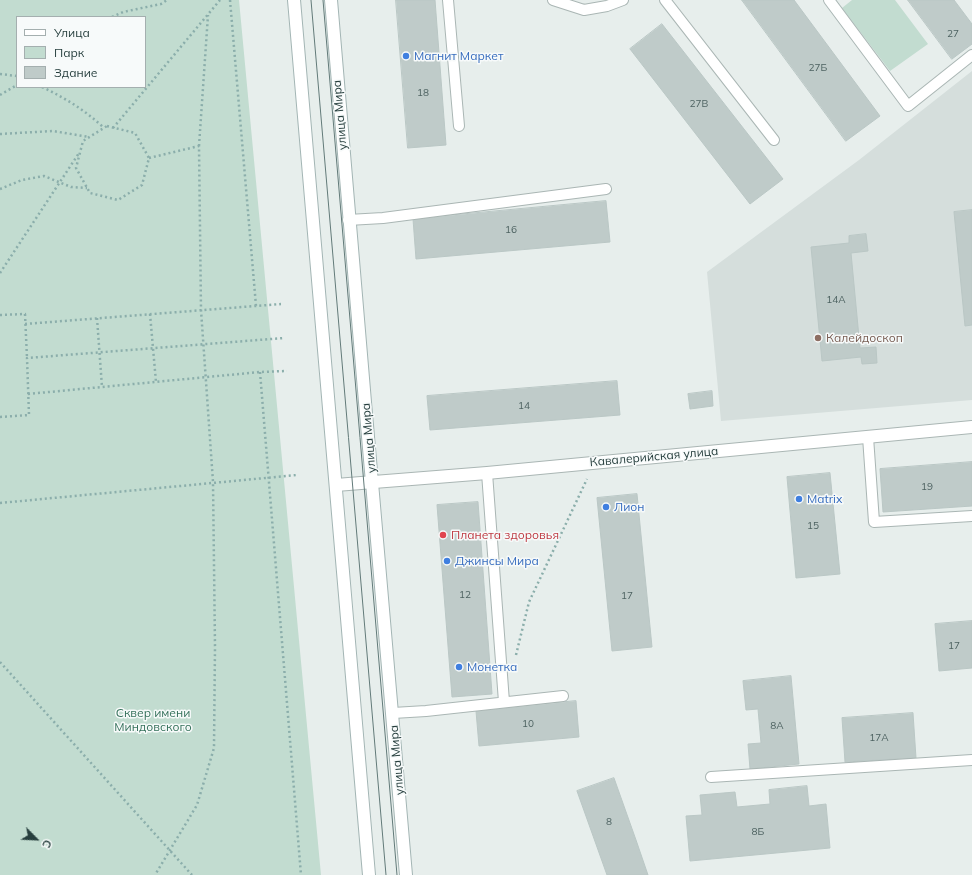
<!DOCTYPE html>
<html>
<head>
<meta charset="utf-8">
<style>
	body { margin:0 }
	#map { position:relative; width:972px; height:875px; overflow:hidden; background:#e7eeec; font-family:Mulish,sans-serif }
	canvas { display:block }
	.legend { position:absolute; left:16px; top:16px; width:130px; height:72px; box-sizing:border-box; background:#f7fafa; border:1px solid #a4afaf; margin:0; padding:5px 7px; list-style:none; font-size:12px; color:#273f3e }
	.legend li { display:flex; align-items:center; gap:8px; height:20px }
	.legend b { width:20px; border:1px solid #a4afaf }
	.north { position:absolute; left:16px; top:819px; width:40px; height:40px; -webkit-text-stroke:3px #f7fafa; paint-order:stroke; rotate:114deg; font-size:11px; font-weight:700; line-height:16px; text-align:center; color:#273f3e }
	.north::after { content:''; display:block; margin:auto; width:14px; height:18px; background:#273f3e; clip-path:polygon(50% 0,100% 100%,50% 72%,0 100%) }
</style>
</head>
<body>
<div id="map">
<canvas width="972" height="875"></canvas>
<ul class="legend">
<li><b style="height:5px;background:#fff"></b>Улица</li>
<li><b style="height:11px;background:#c2dcd0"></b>Парк</li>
<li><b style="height:11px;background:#bfcbc9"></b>Здание</li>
</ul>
<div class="north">С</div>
</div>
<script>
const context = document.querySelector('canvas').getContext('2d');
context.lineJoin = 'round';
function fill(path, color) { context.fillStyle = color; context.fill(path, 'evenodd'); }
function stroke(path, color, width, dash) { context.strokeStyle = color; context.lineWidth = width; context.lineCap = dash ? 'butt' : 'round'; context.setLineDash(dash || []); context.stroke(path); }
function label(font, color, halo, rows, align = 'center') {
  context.font = font + ' Mulish,sans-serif'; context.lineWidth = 3; context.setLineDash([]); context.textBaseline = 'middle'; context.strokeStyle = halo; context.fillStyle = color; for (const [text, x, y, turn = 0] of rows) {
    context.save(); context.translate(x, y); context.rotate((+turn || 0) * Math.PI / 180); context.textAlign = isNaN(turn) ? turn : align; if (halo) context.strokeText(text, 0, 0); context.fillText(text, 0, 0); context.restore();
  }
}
fill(new Path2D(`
	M972,71V400L721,421L707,272L859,160Z`), '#d5dedc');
fill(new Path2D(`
	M0,0H239L321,875H0ZM17,17H145V87H17Z
	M852,0H895L928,44L890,71L842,8Z`), '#c2dcd0');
const building = new Path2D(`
	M396,0H435L446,145L408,148Z
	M742,0H794L880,116L846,141Z
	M908,0H954L972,24V44L952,59Z
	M662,24L783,179L750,204L630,49Z
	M606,201L610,242L416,259L413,219Z
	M972,210V325L965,326L954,212Z
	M866,234L868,251L851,253L860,348L876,347L877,363L862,364L861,357L822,361L811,247L849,243V236Z
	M617,381L620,415L430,430L427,396Z
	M712,391L713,406L690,409L688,394Z
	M972,462V506L883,512L880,469Z
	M830,473L840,574L796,578L787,477Z
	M637,494L652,647L612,651L597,498Z
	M478,502L492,694L452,697L437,505Z
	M972,621V668L939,671L935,624Z
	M791,676L799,764L750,769L748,744L761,743L758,709L746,710L743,681Z
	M576,701L579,737L479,746L476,711Z
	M913,713L916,758L845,762L842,718Z
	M614,778L636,840L648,875H607L577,791Z
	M807,786L809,806L826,804L830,848L690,861L686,816L702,815L700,795L735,792L737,807L770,804L769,790Z`);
fill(building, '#bfcbc9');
stroke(building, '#bac7c5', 1);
const lane = new Path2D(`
	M448,0L459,126
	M553,0L584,10L607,6L623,0
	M665,0L774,140
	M829,0L908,106L972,55
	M348,220L383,218L606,189
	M868,437L874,522L972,516
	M487,473L504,702
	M393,713L426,711L563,696
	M711,777L972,760`);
const street = new Path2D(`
	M336,485L487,473L972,427`);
const secondary = new Path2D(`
	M294,0L369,875
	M331,0C354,292 382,583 406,875`);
stroke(lane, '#aab6b4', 12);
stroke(street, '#aab6b4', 14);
stroke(secondary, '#a3b5b4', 14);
stroke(new Path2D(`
	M230,0L256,306
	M112,17L123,12L161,4L167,0
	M0,74L17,76
	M42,87C65,98 85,110 104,128
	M0,95L17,85
	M107,126L135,133L149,158L142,185L118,200L90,193L76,168L83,141Z
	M113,128L220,0
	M0,134L53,131L89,137
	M199,146L208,15
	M149,158L199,146L201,310L213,482L215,647L214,748L197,805L155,875
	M0,189L22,180L44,176L71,187L87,188
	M0,273L79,153
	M150,314L156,382
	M0,315L25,314L27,358
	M97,318L102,387
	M25,324L281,304
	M260,372L301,875
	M28,394L260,372L287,371
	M0,417L29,415L27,358L284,338
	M0,503L297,475
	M516,655L529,602L587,479
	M0,662L192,875`), '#8baeab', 2.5, [2, 3]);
stroke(lane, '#fff', 10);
stroke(street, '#fff', 12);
stroke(secondary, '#fff', 12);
stroke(new Path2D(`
	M311,0L386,875
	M323,0L397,875`), '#627a79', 1);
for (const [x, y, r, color] of [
	[406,56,4,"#3f7fe0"],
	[818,338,4,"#8d6e63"],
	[799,499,4,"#3f7fe0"],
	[606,507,4,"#3f7fe0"],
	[443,535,4,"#e0444e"],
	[447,561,4,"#3f7fe0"],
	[459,667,4,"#3f7fe0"]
]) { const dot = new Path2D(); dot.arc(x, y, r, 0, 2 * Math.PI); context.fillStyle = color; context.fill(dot); stroke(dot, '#f7fafa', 1.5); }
label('10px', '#4d6261', null, [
	["27",953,34],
	["27Б",818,68],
	["18",423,93],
	["27В",699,104],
	["16",511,230],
	["14А",836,300],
	["14",524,406],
	["19",927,487],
	["15",813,526],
	["12",465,595],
	["17",627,596],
	["17",954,646],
	["10",528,724],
	["8А",777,726],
	["17А",879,738],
	["8",609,822],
	["8Б",758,832]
]);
label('12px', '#366cbe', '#f7fafa', [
	["Магнит Маркет",414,56],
	["Matrix",807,499],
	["Лион",614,507],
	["Джинсы Мира",455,561],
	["Монетка",467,667]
], 'left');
label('12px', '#273f3e', '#f7fafa', [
	["улица Мира",340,115,-95],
	["улица Мира",369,438,-95],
	["Кавалерийская улица",654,457,-5],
	["улица Мира",397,760,-95]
]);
label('12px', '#785e54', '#f7fafa', [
	["Калейдоскоп",826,338]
], 'left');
label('12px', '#be3a42', '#f7fafa', [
	["Планета здоровья",451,535]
], 'left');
label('12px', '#35715b', '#f7fafa', [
	["Сквер имени",153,713],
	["Миндовского",153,727]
]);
</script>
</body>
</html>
